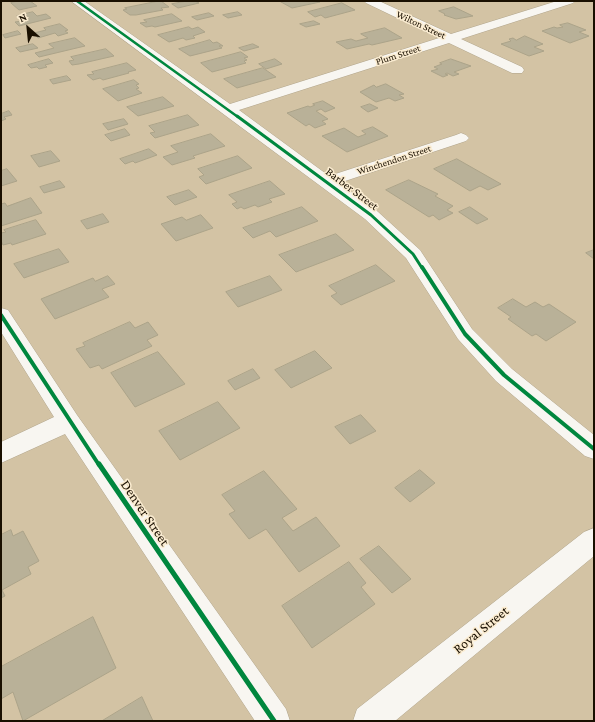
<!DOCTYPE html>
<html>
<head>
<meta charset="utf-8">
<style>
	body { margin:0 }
	#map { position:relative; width:595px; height:722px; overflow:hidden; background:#d3c3a4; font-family:"Crimson Pro",serif }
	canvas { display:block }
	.frame { position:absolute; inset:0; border:2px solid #190f00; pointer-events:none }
	.north { position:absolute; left:8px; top:8px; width:40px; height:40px; -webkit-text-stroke:3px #fbecd0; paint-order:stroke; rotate:333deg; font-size:11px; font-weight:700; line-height:16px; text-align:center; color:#190f00 }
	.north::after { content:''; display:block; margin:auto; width:14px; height:18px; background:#190f00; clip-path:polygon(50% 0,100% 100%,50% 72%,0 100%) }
</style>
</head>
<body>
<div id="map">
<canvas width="595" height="722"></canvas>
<div class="frame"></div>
<div class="north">N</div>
</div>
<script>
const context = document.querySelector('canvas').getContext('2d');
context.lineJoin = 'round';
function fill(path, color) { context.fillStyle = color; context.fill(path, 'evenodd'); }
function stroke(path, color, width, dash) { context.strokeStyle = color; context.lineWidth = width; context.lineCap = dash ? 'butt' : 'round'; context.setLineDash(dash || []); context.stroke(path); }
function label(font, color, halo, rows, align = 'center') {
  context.font = font + ' "Crimson Pro",serif'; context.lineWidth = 3; context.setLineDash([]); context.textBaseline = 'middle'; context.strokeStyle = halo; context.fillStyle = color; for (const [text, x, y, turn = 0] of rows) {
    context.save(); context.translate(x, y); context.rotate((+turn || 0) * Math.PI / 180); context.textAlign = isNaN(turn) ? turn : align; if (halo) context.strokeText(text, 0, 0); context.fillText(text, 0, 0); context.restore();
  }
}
const building = new Path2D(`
	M18,1H30L37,6L19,10L11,3Z
	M159,1H161L169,7L161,8L163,10L136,15H130L123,10L127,9L125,8Z
	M187,1H195L199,3L178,8L172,4Z
	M284,1H318L320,2L292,8L281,2Z
	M342,3L355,10L325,18L321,15L315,17L308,12Z
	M454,7L473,16L456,19L444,15L445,14L439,11Z
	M33,12L37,16L46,14L51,18L19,26L15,22L22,21L17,16Z
	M238,12L242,15L228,18L223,15Z
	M209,13L214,16L197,20L192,17Z
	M172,14L182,21L155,27L152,26L146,27L140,23L147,22L144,20Z
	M314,21L320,24L306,27L300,24Z
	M568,23L586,30L579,32L589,36L570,43L542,31L554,27L557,28L563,27L560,25Z
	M60,24L68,30L65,31L68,33L58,36L55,33L38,38L34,33L46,30L44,28Z
	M189,27L192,29L198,27L205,32L193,36L195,38L186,40L183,38L169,42L158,35Z
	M385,28L402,38L372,45L369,44L347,49L336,42L351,39L356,41L368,38L361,34Z
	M18,31L21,34L5,38L3,35Z
	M525,36L543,44L534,47L544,51L529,56L501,44L511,41L509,39L513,38L516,40Z
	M75,38L85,46L39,57L35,53L54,48L49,44Z
	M210,40L213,43L217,42L223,46H219L222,48L190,56L179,49Z
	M33,44L38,48L20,52L16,48Z
	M253,44L259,47L244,51L239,48Z
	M106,49L114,56L79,64L72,65L69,61L74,60L71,57Z
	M241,52L248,57L244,58L247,60L244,61L246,63L212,72L201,63Z
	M49,59L53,63L45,65L47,67L39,69L37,67L31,68L28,65Z
	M275,59L282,64L266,69L259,64Z
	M451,59L471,66L454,72L459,74L453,76L447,73L445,74L448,75L443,77L431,71L438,69L434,67L442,64L440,63Z
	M127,63L136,70L128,72L129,73L103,80L100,78L93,80L87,75L94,74L92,72Z
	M263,68L276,77L237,88L224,79Z
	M67,76L71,80L53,84L50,80Z
	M134,80L139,84L136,85L139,88L136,89L142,93L118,101L103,89Z
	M386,84L404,94L399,95L404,98L395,101L389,98L376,102L360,92L374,85L376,87Z
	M163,97L174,106L138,116L127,107Z
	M323,101L335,108L325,112L321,109L316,111L328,119L322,121L326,124L315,128L309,124L306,126L287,113L308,106L310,107L315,105L313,104Z
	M370,104L378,108L368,112L361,107Z
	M9,111L12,115L4,117L6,119L1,121V114Z
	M188,115L199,125L155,138L150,133L155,132L149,126Z
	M124,119L128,124L108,130L103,124Z
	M373,127L388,136L347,152L322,136L344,128L358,137L366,134L362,131Z
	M125,129L130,135L111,141L105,135Z
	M211,134L225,146L193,156L195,158L172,165L163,157L178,152L171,146Z
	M149,149L157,155L135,163L133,161L125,164L120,159Z
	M51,151L60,161L39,167L31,156Z
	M238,156L252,168L206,184L199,177L204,175L198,169Z
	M457,159L501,184L488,190L480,186L470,191L434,169Z
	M7,169L17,181L1,186V171Z
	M409,180L438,194L435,196L453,206L447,210L453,213L439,220L433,215L429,217L386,190Z
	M60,181L65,187L44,193L40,187Z
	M270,181L285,194L269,199L272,202L258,207L255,205L244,209L241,207L237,209L232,204L237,202L229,195Z
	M189,190L197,197L175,205L167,197Z
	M31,198L42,213L1,226V204L5,203L7,206Z
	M302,207L318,221L276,237L270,231L253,238L243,228Z
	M470,207L488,219L477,224L459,212Z
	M103,214L109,222L87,229L81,221Z
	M201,215L213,228L176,241L161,224L182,217L186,220Z
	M36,220L46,234L12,245L11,243L3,245L1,241V233L6,232L4,230Z
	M336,234L354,250L296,272L279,255Z
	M59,249L69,262L24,278L14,264Z
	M594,250V259L586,253Z
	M376,265L395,281L341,305L331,296L337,293L329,286Z
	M108,276L115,284L102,289L109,297L55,319L41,299L93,278L95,281Z
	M270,276L282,290L238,307L226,292Z
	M513,299L526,307L535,302L543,307L549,304L576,322L546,341L536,334L532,336L508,319L511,317L498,308Z
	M130,322L135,328L148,322L158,335L147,340L152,346L102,369L99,365L90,368L76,349L85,346L83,343Z
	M315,351L332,368L291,388L275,370Z
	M158,352L185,384L135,407L111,373Z
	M253,369L260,378L235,390L228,381Z
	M218,402L240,428L180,460L159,431Z
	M361,415L376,431L350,444L335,427Z
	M420,470L435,483L410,502L395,488Z
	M264,471L297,509L282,518L293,531L316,517L340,546L299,572L266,529L249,539L229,514L235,511L222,495Z
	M11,530L13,536L23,531L39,561L28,567L31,574L2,590L5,596L1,598V535Z
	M379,546L411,579L392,593L360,559Z
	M349,562L366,583L361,587L375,604L312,648L282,606Z
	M93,617L116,668L23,721L13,692L1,699V667Z
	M142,697L153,721H102Z`);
fill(building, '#b9b198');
stroke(building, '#aba389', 1);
const street = new Path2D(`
	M71,1H84L230,104L439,38L366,3L364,1H379L451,34L557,1H575L573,3L461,39L522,67L524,70L522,73H512L449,43L239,110L329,176L456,135L461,133L466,135L469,138L466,141L339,183L377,211L420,250L472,329L512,369L594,435V459L585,456L496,381L458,339L406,258L365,219Z
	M1,308L8,310L77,415L286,709L290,721H255L65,434L1,463V442L54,417L1,332Z
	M594,528V556L395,721H353L357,709L584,532Z`);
stroke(street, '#b0a48b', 1);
fill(street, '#f8f6f1');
stroke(new Path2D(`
	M77,1L238,117`), '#00873e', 2.5);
stroke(new Path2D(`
	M237,116L371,215L413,254L422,268`), '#00873e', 3);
stroke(new Path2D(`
	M422,267L465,334L504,375L594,449
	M1,315L99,465`), '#00873e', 4);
stroke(new Path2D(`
	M99,464L274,721`), '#00873e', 5);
label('10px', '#190f00', '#fbecd0', [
	["Wilton Street",421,25,25],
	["Plum Street",398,55,-18],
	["Winchendon Street",394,160,-18]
]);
label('12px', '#190f00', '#fbecd0', [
	["Barber Street",352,189,37]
]);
label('14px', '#190f00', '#fbecd0', [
	["Denver Street",145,513,56],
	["Royal Street",481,630,-39]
]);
</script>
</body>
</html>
